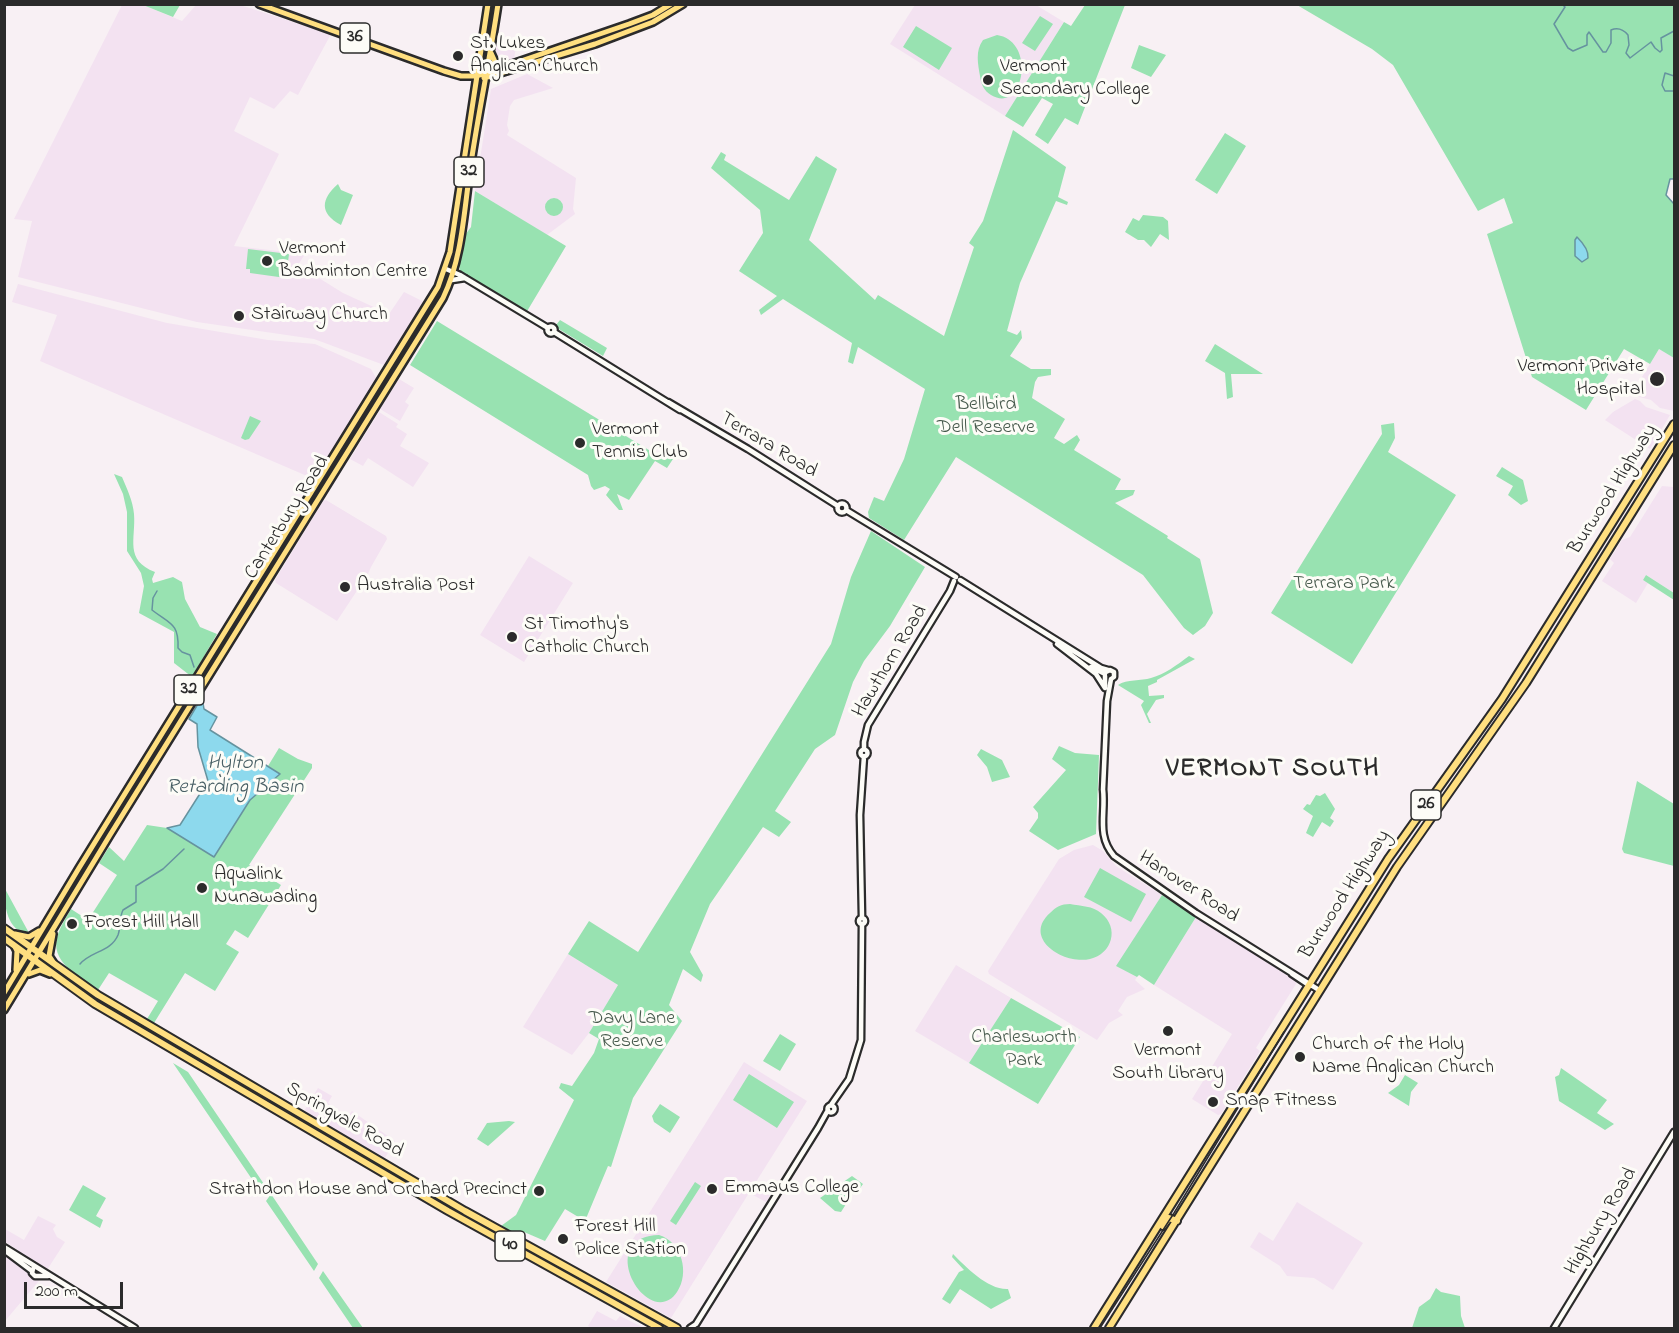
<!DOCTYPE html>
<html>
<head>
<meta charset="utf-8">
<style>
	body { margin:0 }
	#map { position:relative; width:1679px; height:1333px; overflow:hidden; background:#f8f0f4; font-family:"Indie Flower",sans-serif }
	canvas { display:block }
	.frame { position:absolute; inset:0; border:6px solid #2b2b2b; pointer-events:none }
	.scale { position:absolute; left:24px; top:1282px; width:99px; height:27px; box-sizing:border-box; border:3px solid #2b2b2b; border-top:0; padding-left:8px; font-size:18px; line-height:21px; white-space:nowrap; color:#2b2b2b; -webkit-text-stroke:4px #fdfcf7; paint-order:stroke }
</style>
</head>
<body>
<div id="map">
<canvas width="1679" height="1333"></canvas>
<div class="frame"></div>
<div class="scale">200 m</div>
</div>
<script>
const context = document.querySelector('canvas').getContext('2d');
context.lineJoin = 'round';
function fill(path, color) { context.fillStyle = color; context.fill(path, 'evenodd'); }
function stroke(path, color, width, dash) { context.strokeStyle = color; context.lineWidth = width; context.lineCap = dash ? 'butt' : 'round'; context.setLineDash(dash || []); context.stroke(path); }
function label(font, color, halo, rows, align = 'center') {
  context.font = font + ' "Indie Flower",sans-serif'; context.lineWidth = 6; context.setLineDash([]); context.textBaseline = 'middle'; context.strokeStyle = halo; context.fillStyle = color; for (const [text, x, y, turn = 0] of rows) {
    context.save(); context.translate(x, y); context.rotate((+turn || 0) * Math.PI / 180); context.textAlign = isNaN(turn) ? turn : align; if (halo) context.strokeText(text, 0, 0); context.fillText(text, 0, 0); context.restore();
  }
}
fill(new Path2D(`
	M122,5H143L182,21L196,5H240L331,34L298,95L290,91L274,109L250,97L234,131L279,154L234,246L305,254L298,265L343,293L389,314L404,292L424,302L384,365L314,339L197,322L18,277L32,221L14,219Z
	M915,5H1036L1064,22L1005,116L890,44Z
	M518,36L514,59L505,62L498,61L495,55L497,44Z
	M527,74L553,88L514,100L510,106L507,125L509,131L507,135L576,178L573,209L575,214L547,235L475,191L491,89Z
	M18,284L167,323L268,340L315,344L371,369L376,378L314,479L40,361L57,315L12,302Z
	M1659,349L1674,358V411L1660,408L1651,400L1631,395Z
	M399,379L414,388L405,402L409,405L400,421L380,409Z
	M1635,399L1640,401L1646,407L1670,415L1650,449L1605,420L1613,412Z
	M379,412L398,424L396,427L407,434L400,446L429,463L413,487L368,458L363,466L350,459Z
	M1662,486L1674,487V593L1646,575L1643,580L1648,583L1636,603L1602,581L1614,563L1610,559L1622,540L1630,537Z
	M326,500L386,536L387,539L371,567L368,574L337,621L276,583L275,580L323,501Z
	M529,556L573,583L524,662L480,635Z
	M1093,845L1103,851L1116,866L1162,895L1117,966L1137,977L1135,980L1145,989L1127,997L1118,1011L1123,1015L1109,1023L1097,1040L989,974L988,971L1059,859L1074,850Z
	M1196,917L1296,981V984L1256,1048L1260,1051L1221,1114L1218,1115L1192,1099L1232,1034L1154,985Z
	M568,954L618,985L589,1033L572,1055L523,1027Z
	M956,965L1011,998L969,1063L915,1031Z
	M744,1062L807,1101L754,1185L770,1196L766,1202L749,1193L671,1318L606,1282Z
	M318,1088L332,1096L328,1103L348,1116L352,1111L395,1141L385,1158L303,1113Z
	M1297,1202L1363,1243L1333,1290L1314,1278L1287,1276L1280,1266L1250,1247L1259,1232L1273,1241Z
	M38,1216L56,1225L53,1229L57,1237L65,1242L47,1270L16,1252L18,1250L5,1242V1229L24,1240Z
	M5,1254L43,1276L5,1321Z
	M597,1311L616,1321L620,1316L644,1328H591L588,1326Z`), '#f3e2f1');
fill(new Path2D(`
	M143,5L180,4V5L173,17Z
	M1085,5H1125L1078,125L1065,118L1048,144L1035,135L1053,104L1042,98L1023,127L1005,116L1064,22L1071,26Z
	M1297,5H1674V179H1670L1666,195L1674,204V358L1659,349L1650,364L1624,349L1586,410L1532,377L1487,234L1513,223L1504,198L1478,211L1393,65L1372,49Z
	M1040,16L1053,24L1035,51L1022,43Z
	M916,26L952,48L939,70L903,47Z
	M997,35C1037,41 1024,115 991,95C984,91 981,84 980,76C978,64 975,51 983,40Z
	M1139,45L1166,55L1151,77L1131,68Z
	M1013,130L1066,167L1058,197L1068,202L1067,205L1056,201L1020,283L1007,331L1017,335L1021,330L1022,338L1010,356L1031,369H1051V375L1038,377L1035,382L1032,398L1065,419L1054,438L1064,444L1077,435L1080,440L1074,450L1121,479L1115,490H1135L1133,495L1115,503L1168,536L1167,538L1200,559L1213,613L1205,626L1193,635L1184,628L1143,575L956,457L904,540L869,518L868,512L874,497L884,501L904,459L925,389L858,347L853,364L848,362L852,343L783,299L761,315L759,310L777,296L739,271L763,233L760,210L711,168L721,152L726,155L724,160L789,200L816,156L837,169L809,240L875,300L878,295L944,336L974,247L969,243L983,221Z
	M1225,133L1246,146L1217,194L1195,180Z
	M338,184L341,190L353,195L341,225C319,213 321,199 338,184Z
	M475,191L566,246L526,313L461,273L459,266L465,235L471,227Z
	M545 207a9 9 0 1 1 18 0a9 9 0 1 1-18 0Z
	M1143,215L1163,217L1168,221L1169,240L1160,234L1151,247L1144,240H1138L1125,232L1133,218L1139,221Z
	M248,249L289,254L286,278L250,273V269H246Z
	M560,320L607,348L603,356L557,328L556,325Z
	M437,321L657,455L660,452L673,459L667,468L655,461L629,500L617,494L623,510H619L606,495L610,489L605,486L594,490L591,486L588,475L410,365Z
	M1215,344L1263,374H1231L1233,397L1227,399L1225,373L1205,361Z
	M250,416L261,421L249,439L245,440L241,438Z
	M1394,423L1395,438L1388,452L1456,495L1352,664L1271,613L1382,434L1381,425Z
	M1502,467L1523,480L1528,501L1521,505L1508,495L1513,486L1496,476Z
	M114,474L122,477C127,489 133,501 134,514C136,539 124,560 155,572L152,579L153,583L173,577L182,582L185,599L200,627L217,634L192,677L174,663V632L139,613L144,586L141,573L127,551V512L123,494Z
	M871,531L925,567L890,626L864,661L853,682L835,735L815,749L775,811L791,822L779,837L763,827L710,904L690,952L703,975L701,982L683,969L669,1005L682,1021L633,1098L611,1167L608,1166L585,1221L565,1209L545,1241L524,1232H513L501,1226L516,1215L574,1100L559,1088L561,1083L572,1086L594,1053L599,1039L589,1033L618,985L568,954L589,921L638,952L831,644L851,577Z
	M1646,575L1674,593V600L1643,580Z
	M1189,656L1195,659L1157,680V682L1148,686L1149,696L1164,695V698L1156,700L1147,714L1151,723H1149L1141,705L1144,701L1118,685C1127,679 1141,681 1151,678C1165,674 1177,665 1189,656Z
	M1059,746L1075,753L1099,755L1096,834L1058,850L1029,831L1038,818V813L1033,807L1066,770L1052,759Z
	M279,748L298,759L312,764V768L249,865L281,885L248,938L235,930L226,944L239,952L215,991L185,973L154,1023L147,1019L158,1001L109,973L98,990C80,977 48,962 58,934C61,926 66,917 71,909L88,920L117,875L99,863L109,847L124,861L147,825L167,828L214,857L250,800L280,774L268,766Z
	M981,749L1002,760L1010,777L992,782L987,767L977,755Z
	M1637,781L1674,804V866L1624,853L1622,849Z
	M1325,793L1335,809L1330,818L1334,821L1330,827L1322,822L1313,837L1306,833L1313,816L1303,809L1307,804L1310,805L1316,795L1320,796Z
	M1100,868L1146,894L1131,922L1084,897Z
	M4,887L29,933C7,933 4,904 4,887Z
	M1162,895L1196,917L1154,985L1139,975L1137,977L1116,966Z
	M1070,904C1081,906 1093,906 1101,913C1120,928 1112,954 1090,959C1063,965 1022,938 1050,913C1056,907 1061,904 1070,904Z
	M1011,998L1080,1037L1038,1104L969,1063Z
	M780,1034L796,1044L780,1071L763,1061Z
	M173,1063L188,1072L266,1187L262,1194Z
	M1561,1068L1607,1100L1597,1113L1614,1124L1605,1130L1559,1101L1555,1077L1559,1075Z
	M749,1074L794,1102L777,1128L733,1100Z
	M1405,1075L1418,1083L1411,1092L1409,1106L1388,1093L1399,1085Z
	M660,1104L680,1117L670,1133L654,1122L652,1116Z
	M509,1121L515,1122L488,1146L477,1139L487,1123Z
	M852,1176L863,1184L858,1191L855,1190L841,1212L835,1211L820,1198Z
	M695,1182L701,1186L676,1225L670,1221Z
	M83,1185L106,1198L96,1216L103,1220L100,1228L69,1210Z
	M271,1194L318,1264L314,1271L266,1201Z
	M659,1235C682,1242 690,1273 677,1292C649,1333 592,1237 659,1235Z
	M953,1254C966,1267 988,1290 1008,1289L1011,1298L991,1309L960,1289L950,1304L942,1299L959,1272L964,1270L952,1257Z
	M323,1271L363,1328H353L319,1278Z
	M1436,1288L1441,1292L1460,1296L1461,1316L1465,1328H1412L1419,1307L1430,1299Z`), '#98e2b1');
const water = new Path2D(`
	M1577,237C1583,243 1589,250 1588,258L1582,262L1575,256V240Z
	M202,697L204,709L217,717L210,730L280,774L250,800L214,857L167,828L180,825L208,781L198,747L197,724L189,719Z`);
fill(water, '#8dd9ed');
stroke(water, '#66939f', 1.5);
stroke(new Path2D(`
	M1562,4L1565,7L1554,24L1568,48L1573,51L1587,45V35L1589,32L1603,52H1606L1611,43V30C1618,27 1623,29 1628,35L1629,45L1626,53L1630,58L1651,42L1655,48L1660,52L1662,50L1661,38L1674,31
	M1674,76L1665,73L1662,85L1665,91H1674
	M1674,179H1670L1666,195L1674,204
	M157,591L153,598L152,610C170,624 179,623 178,648L182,652L190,655L194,667
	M80,964C91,951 111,952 118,935C121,927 119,918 123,910L136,902V886L163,869L184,849`), '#66939f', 1.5);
const secondary = new Path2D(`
	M446,269L460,275L548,328
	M452,280L465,278
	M547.5 330a3.5 3.5 0 1 1 7 0a3.5 3.5 0 1 1-7 0Z
	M554,332L680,410
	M668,402L748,449L838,506
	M837.5 508a4.5 4.5 0 1 1 9 0a4.5 4.5 0 1 1-9 0Z
	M846,510L956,577
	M960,580L1101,668L1108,670
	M1057,644L1096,674L1105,688
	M1091,667L1105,674
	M1106,672L1110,670L1114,672V677L1111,679
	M1105,676V686
	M864,749V742L868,725L950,591L954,581
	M860.5 753a3.5 3.5 0 1 1 7 0a3.5 3.5 0 1 1-7 0Z
	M1103,789C1106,814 1096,835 1114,856L1196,913L1319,990
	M1103,790L1107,701L1111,679
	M862,917L860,815L864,756
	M859 921a3 3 0 1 1 6 0a3 3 0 1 1-6 0Z
	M1292,974L1310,986
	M831,1105L849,1079L861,1040L862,924
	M827.5 1109a3.5 3.5 0 1 1 7 0a3.5 3.5 0 1 1-7 0Z
	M4,1247L135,1328
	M4,1250L32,1271
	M33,1269L32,1273L35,1276H48
	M690,1328L696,1324L818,1128L828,1110
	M1554,1328L1674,1132`);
const primary = new Path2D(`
	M259,4L444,71L461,76H477L629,24L653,15L671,4
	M491,53L496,64L503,68
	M484,78L595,44L653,22L683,4
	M15,934L29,937L39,931
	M53,934L49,956L53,962
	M15,947L17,951L16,970
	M29,974L40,970L50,974
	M4,993L79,868L438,287L450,252L488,4
	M4,1010L110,835L443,298C463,257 464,208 471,163C479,110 490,58 498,4`);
const trunk = new Path2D(`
	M4,928L98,995L465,1211L677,1328
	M4,938L95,1004L448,1211L659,1328
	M1163,1226L1169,1218L1177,1221
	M1094,1328L1388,859L1502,699L1674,424
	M1109,1328L1397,867L1526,683L1674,445`);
stroke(secondary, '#2b2b2b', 9);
stroke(primary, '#2b2b2b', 10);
stroke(trunk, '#2b2b2b', 10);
stroke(secondary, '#fdfcf7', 4.5);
stroke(primary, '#ffdf80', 5);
stroke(trunk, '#ffdf80', 6);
stroke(new Path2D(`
	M1100,1328L1174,1213L1284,1032`), '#2b2b2b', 1.5);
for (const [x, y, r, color] of [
	[458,56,6,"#2b2b2b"],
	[988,80,6,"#2b2b2b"],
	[267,261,6,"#2b2b2b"],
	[239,316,6,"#2b2b2b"],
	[1657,379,8,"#2b2b2b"],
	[580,443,6,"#2b2b2b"],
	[345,587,6,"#2b2b2b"],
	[512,637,6,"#2b2b2b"],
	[202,888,6,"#2b2b2b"],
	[72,924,6,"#2b2b2b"],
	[1168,1031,6,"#2b2b2b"],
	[1300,1057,6,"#2b2b2b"],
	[1213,1102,6,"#2b2b2b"],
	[712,1189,6,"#2b2b2b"],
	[539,1191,6,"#2b2b2b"],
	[563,1239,6,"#2b2b2b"]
]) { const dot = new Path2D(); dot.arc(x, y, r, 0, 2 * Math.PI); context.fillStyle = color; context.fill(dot); stroke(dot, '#fdfcf7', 2); }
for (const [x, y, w] of [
	[355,38,30],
	[469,172,30],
	[189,690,30],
	[1426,805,30],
	[510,1246,30]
]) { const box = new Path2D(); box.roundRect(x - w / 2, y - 15, w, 30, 4.5); context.fillStyle = '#fdfcf7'; context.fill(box); stroke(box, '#2b2b2b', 1.5); }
label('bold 18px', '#2b2b2b', null, [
	["36",355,38],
	["32",469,172],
	["32",189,690],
	["26",1426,805],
	["40",510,1246]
]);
label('20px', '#2b2b2b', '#fdfcf7', [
	["St. Lukes",470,45],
	["Anglican Church",470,68],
	["Vermont",1000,68],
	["Secondary College",1000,91],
	["Vermont",279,250],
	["Badminton Centre",279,273],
	["Stairway Church",251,316],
	["Vermont Private",1644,368,"right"],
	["Hospital",1644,391,"right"],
	["Vermont",592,431],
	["Tennis Club",592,454],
	["Australia Post",357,587],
	["St Timothy's",524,626],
	["Catholic Church",524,649],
	["Aqualink",214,876],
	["Nunawading",214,899],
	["Forest Hill Hall",84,924],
	["Church of the Holy",1312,1046],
	["Name Anglican Church",1312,1069],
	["Vermont",1168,1052,"center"],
	["South Library",1168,1075,"center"],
	["Snap Fitness",1225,1102],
	["Emmaus College",724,1189],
	["Strathdon House and Orchard Precinct",527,1191,"right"],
	["Forest Hill",575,1228],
	["Police Station",575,1251]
], 'left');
label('20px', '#46594c', '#fdfcf7', [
	["Bellbird",986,406],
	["Dell Reserve",986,429],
	["Terrara Park",1344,585],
	["Davy Lane",632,1020],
	["Reserve",632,1043],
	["Charlesworth",1024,1039],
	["Park",1024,1062]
]);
label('20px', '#2b2b2b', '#fdfcf7', [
	["Terrara Road",768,446,31],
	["Burwood Highway",1614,490,-58],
	["Canterbury Road",288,518,-58],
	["Hawthorn Road",891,662,-59],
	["Hanover Road",1188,888,33],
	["Burwood Highway",1346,895,-57],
	["Springvale Road",344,1121,30],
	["Highbury Road",1602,1222,-59]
]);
label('italic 21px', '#485f65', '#fdfcf7', [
	["Hylton",235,765],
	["Retarding Basin",235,789]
]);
context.letterSpacing = '1.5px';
label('bold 26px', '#2b2b2b', '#fdfcf7', [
	["VERMONT SOUTH",1273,771]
]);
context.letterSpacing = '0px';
</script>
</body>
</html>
